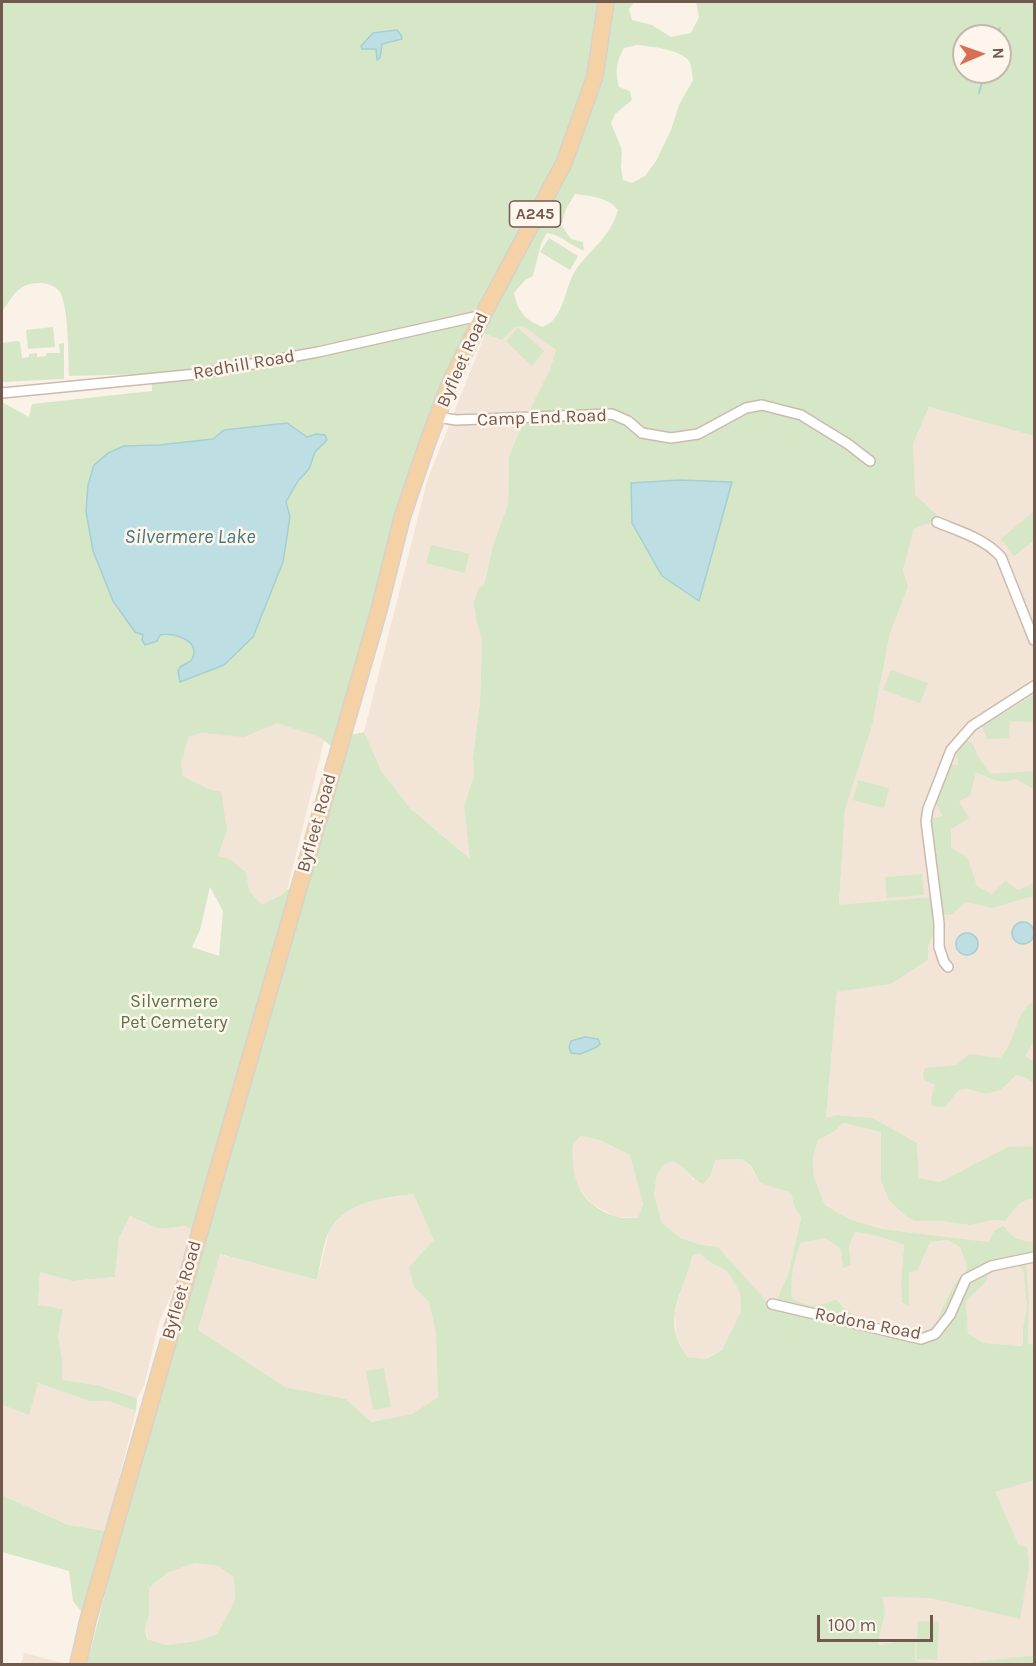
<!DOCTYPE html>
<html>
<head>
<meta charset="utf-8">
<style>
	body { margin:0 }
	#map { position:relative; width:1036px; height:1666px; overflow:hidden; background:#fbf2e7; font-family:Karla,sans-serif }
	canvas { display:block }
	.frame { position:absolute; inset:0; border:3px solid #72594d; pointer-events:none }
	.north { position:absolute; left:952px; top:24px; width:60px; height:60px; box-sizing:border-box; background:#fef6ed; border:2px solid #c6b7ad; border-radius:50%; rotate:88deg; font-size:16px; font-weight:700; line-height:24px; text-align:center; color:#72594d }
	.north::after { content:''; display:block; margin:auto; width:21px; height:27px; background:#da6d56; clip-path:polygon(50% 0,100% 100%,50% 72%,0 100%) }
	.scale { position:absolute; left:817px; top:1615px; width:116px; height:27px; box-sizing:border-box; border:3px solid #72594d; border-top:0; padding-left:8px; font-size:18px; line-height:21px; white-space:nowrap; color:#72594d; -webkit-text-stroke:4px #fef6ed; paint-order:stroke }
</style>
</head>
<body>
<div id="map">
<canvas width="1036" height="1666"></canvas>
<div class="frame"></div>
<div class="north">N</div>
<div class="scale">100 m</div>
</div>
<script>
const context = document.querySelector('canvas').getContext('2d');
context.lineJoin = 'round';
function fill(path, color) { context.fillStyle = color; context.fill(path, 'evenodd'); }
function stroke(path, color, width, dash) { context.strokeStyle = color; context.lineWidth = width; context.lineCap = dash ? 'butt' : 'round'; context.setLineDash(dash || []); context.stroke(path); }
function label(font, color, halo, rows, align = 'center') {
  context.font = font + ' Karla,sans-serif'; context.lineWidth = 5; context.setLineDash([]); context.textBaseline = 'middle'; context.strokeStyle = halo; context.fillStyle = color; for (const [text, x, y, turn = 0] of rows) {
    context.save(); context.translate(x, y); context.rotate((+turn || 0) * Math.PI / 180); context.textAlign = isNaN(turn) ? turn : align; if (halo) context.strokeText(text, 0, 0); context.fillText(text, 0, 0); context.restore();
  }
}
fill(new Path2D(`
	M523,326L556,350L550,369L521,427L509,456L508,504L493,545L476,620L482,640L480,701L473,758L474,776L464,806L471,860L410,808L382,772L364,732L427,481L485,334L502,340L515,327Z
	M929,407L1034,436V511L1033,514L1034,516V1146L1007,1148L940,1182L919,1178L917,1143L873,1118L837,1115L826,1118L837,992L891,984L928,960V947L935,929L931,897L839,906L845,810L872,726L890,634L908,587L903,570L914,529L913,444Z
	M270,719L326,733L287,891L262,906L218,856L225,826L208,789L182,777L180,765L187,737L200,733L223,735L247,723Z
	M843,1123L881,1132V1180L915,1221H941L970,1225L994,1220L1006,1221L1012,1210L1030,1198H1034V1242H1022L1009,1233L989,1242L882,1229L849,1219L825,1205L814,1177L813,1158L818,1140L835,1131Z
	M581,1136L600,1140L630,1155L643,1205L638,1218L616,1217L592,1204L577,1186L572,1166L573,1144Z
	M742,1159L750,1166L760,1183L791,1193L794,1206L801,1218L788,1275L776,1301L768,1304L718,1247L698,1244L681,1238L662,1223L654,1194L657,1174L664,1165L673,1161L686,1167L693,1180L715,1160Z
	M413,1194L434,1240L414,1287L429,1302L436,1334L438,1397L412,1414L371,1422L346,1399L285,1387L198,1330L219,1254L317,1280L329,1231L346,1209L371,1201Z
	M130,1216L159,1229L186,1226L197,1235L159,1323L144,1386L137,1398L97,1385L62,1380V1358L58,1337L63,1309L38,1306L40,1271L72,1281L115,1277L119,1238Z
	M855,1232L881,1237L904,1245L901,1283L902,1303L908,1306L909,1273L918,1270L930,1242L948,1240L961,1247L967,1265L965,1272L954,1284L941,1310L935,1327L925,1332L869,1320L852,1315L836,1299L823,1306L803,1305L792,1298L790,1281L794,1261L801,1243L825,1238L841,1249L843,1267L851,1265L849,1246Z
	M699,1253L708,1261L727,1271L740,1293L741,1311L722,1350L705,1359L687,1357L676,1336L675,1313L681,1290L692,1256Z
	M1034,1257V1346L1028,1344L1029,1302L1025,1264Z
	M1012,1262L1023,1270L1027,1307L1023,1328L1024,1346L983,1343L968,1333L966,1301L986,1282L991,1266Z
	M38,1383L89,1401H108L136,1411L106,1531L68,1525L2,1495V1396L3,1405Z
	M1034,1480V1655L958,1664L915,1661L916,1640L878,1645L885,1612L881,1597L930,1598L1020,1618L1019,1545L994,1491Z
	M195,1563L218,1566L234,1577L235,1600L217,1634L197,1641L166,1645L148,1639L145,1628L149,1614V1588L167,1573Z
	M24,1653L67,1664H21Z`), '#f2e4d6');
fill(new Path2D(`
	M2,2H634L629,9L632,20L652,25L671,37L691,33L699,17L696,2H1034V436L929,407L913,444L915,495L940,518L914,529L903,570L908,587L890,634L872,726L845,810L839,905L931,897L935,929L928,947V960L891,984L837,992L826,1118L837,1115L873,1118L917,1143L919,1178L940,1182L1008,1147L1034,1146V1198C1021,1200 1012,1210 1006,1221L994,1220L970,1225L941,1221H915L906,1216L889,1200L881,1180V1132L843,1123L835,1131L818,1140L813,1158L814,1177L825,1205L849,1219L882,1229L989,1242L994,1231L1003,1226C1012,1237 1020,1242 1034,1242V1257L1026,1264L1029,1302L1028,1343L1034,1346V1480L995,1492L1019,1545L1027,1547L1029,1567L1020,1619L930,1598L882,1597L885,1612L878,1645L916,1639L915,1661L958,1664L1034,1655V1664H87L197,1235L186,1226L159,1229L130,1216L119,1238L115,1277L72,1281L40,1272L38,1305L63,1309L58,1337L62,1358V1380L97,1385L137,1398L136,1411L108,1401H89L38,1383L29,1415L3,1405L2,1396V402L29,417L32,404L152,391L151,374L69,376C68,356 69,309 60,292C56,286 47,283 40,283C19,282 12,297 2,312ZM964,36H1000V72H964ZM637,45C649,46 682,50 689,61C692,65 692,75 693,80L679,105L671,130L656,161L645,176L632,183L623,180L621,167L622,150L611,123L615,114L632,100L630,91L619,87C615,71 616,62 624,48ZM575,194C590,196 608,197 618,210C610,238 590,249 575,271C566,286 565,306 554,319C552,322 546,325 543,327C525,320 518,312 514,293L525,280L533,276L541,244L547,233C562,235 571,246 584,251L583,242L571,239L561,225L566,209ZM478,326L485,334L502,340L515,327L523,326L556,350L550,369L521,427L509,456L508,504L493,545L484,585L479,588L474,601L476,620L482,640L480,701L473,758L474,776L464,806L470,859L410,808L382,772L364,732L342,737L450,383ZM277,723L320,737L331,746L334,735L341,737L300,880L281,895L262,905L249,891L246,873L230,859L218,856L227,830L221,792L208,789L182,776L181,764L188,737L201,733L244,737ZM210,887L223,911L219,956L192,947L200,930ZM581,1136L600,1140L630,1155L643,1205L638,1218C631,1218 621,1219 614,1216C578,1203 571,1178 573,1144ZM742,1159L751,1166L760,1183L791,1193L794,1206L801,1218L788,1275L776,1301L768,1303L718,1247L698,1244L681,1238L662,1223L654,1194L657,1174L664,1165L673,1161C690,1169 688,1177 703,1184L710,1176L715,1160ZM413,1194L434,1240L409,1267L414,1287L429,1302L436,1334L438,1397L412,1414L371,1422L346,1399L285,1387L198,1330L220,1254L317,1280C320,1266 323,1242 330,1230C347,1200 382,1199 413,1194ZM855,1232L881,1237L904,1245L901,1283L902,1303L909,1306V1273L918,1270L930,1242L948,1240L960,1247L967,1265L965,1272L954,1284L941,1310L935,1327L925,1332C895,1326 855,1325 836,1299C820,1307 807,1308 792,1298C790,1278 793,1262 801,1243L825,1238L841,1249L843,1268L851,1265L849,1246ZM699,1253L708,1261L727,1271L740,1293L741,1311L722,1350L706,1359L687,1357C684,1350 678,1343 676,1335C669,1307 687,1282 692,1256ZM1012,1262L1023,1270L1027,1307L1023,1328V1346L983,1343L968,1333L966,1301L986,1282L991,1266ZM195,1563L218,1566L234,1577L235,1600L217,1634L197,1641L166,1645L147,1639L145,1628L149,1614V1588L167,1573Z
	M549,238L578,256L570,270L540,252Z
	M53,327L55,347L28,349L26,330Z
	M518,328L544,351L532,366L506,341Z
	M17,341L20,342L22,358L29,357V354L37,353V357L46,356V353H60L59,344L64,343V379L2,382V343Z
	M1034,511V540L1014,556L1001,539Z
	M431,545L469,554L465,573L426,563Z
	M891,670L928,683L920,703L883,690Z
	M1034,695V722L1010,721L1009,738L987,739L982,726Z
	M964,741L972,743L979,758L990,774L1034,771V789L1015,779C1000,785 989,778 976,772L970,796L959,801L969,818L951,829V848L967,857L977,886L992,894L1005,881L1018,890L1034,883V898L1029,897L992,908L966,902L952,914L942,915L930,819L943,816L935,802L950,765H958L956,752Z
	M858,780L889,788L884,808L853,800Z
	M922,874L924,895L887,898L885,877Z
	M1034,1001V1041L1025,1056L1034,1062V1083L1025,1077L1016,1075L1000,1090L985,1094C958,1085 962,1086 945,1107L932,1106L931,1099L935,1085L924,1080L923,1074L925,1068L957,1065L969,1054L1000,1058C1017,1042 1013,1014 1034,1001Z
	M384,1368L391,1407L373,1410L366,1371Z
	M2,1495L68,1525L106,1531L85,1610L81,1611L73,1601L69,1571L2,1552Z
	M918,1621L939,1622L937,1660L916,1659Z`), '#d5e7c6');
const water = new Path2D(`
	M397,30L401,35L402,39L382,44L380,58L377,60L376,49H362L361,46L373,33Z
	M287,423L307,437L317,434L325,435L327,440L315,452L309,469L298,481L286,502L290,517L283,562L253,637L224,665L180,682L178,671L180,667C184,664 190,663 192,659C202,640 172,632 160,635L157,641L145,645L142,640L143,635L135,632L113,601L93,551L86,511L88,485L94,465L108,453L124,446L159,445L213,439L224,430Z
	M680,480L732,482L699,601L662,576L632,523L631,483Z
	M1012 933a11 11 0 1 1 22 0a11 11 0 1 1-22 0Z
	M956 944a11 11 0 1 1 22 0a11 11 0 1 1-22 0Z
	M585,1037L598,1039L600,1044C595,1050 587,1050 581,1054L571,1053L569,1047L571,1041Z`);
fill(water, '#bddfe3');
stroke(water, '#a4cfd4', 1.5);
stroke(new Path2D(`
	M996,36L1000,28
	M979,93L985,72`), '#a4cfd4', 2);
const street = new Path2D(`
	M2,393L197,374L318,352L483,315
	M437,417L456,420L612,414L628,421L642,433L671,438L698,434L746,408L762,405L801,415L848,444L870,461
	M937,522C960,532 984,538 1001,557L1034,640
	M948,967L944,962L939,947V923L926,821L928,809L951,750L972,726L1034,686
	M772,1304L921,1339L935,1334L950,1315L966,1279L991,1266L1034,1257`);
const primary = new Path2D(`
	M78,1664L88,1620L379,610L402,518L427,444L450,383L483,315L564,163L595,76L606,2`);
stroke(street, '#ccbaae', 12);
stroke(primary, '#d8d1cd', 18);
stroke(street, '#fff', 9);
stroke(primary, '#f4d2a5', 15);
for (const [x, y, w] of [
	[535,214,51]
]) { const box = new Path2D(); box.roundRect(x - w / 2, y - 13, w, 26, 4.5); context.fillStyle = '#fef6ed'; context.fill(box); stroke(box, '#72594d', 1.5); }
label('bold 16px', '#72594d', null, [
	["A245",535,214]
]);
label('18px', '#72594d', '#fef6ed', [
	["Byfleet Road",463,360,-66],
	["Redhill Road",244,365,-10],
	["Camp End Road",542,418,-2],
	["Byfleet Road",317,823,-74],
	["Byfleet Road",182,1290,-74],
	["Rodona Road",868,1324,11]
]);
label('18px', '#577746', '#fef6ed', [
	["Silvermere",174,1002],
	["Pet Cemetery",174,1023]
]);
label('italic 20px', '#46777d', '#fef6ed', [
	["Silvermere Lake",190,537]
]);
</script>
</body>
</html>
